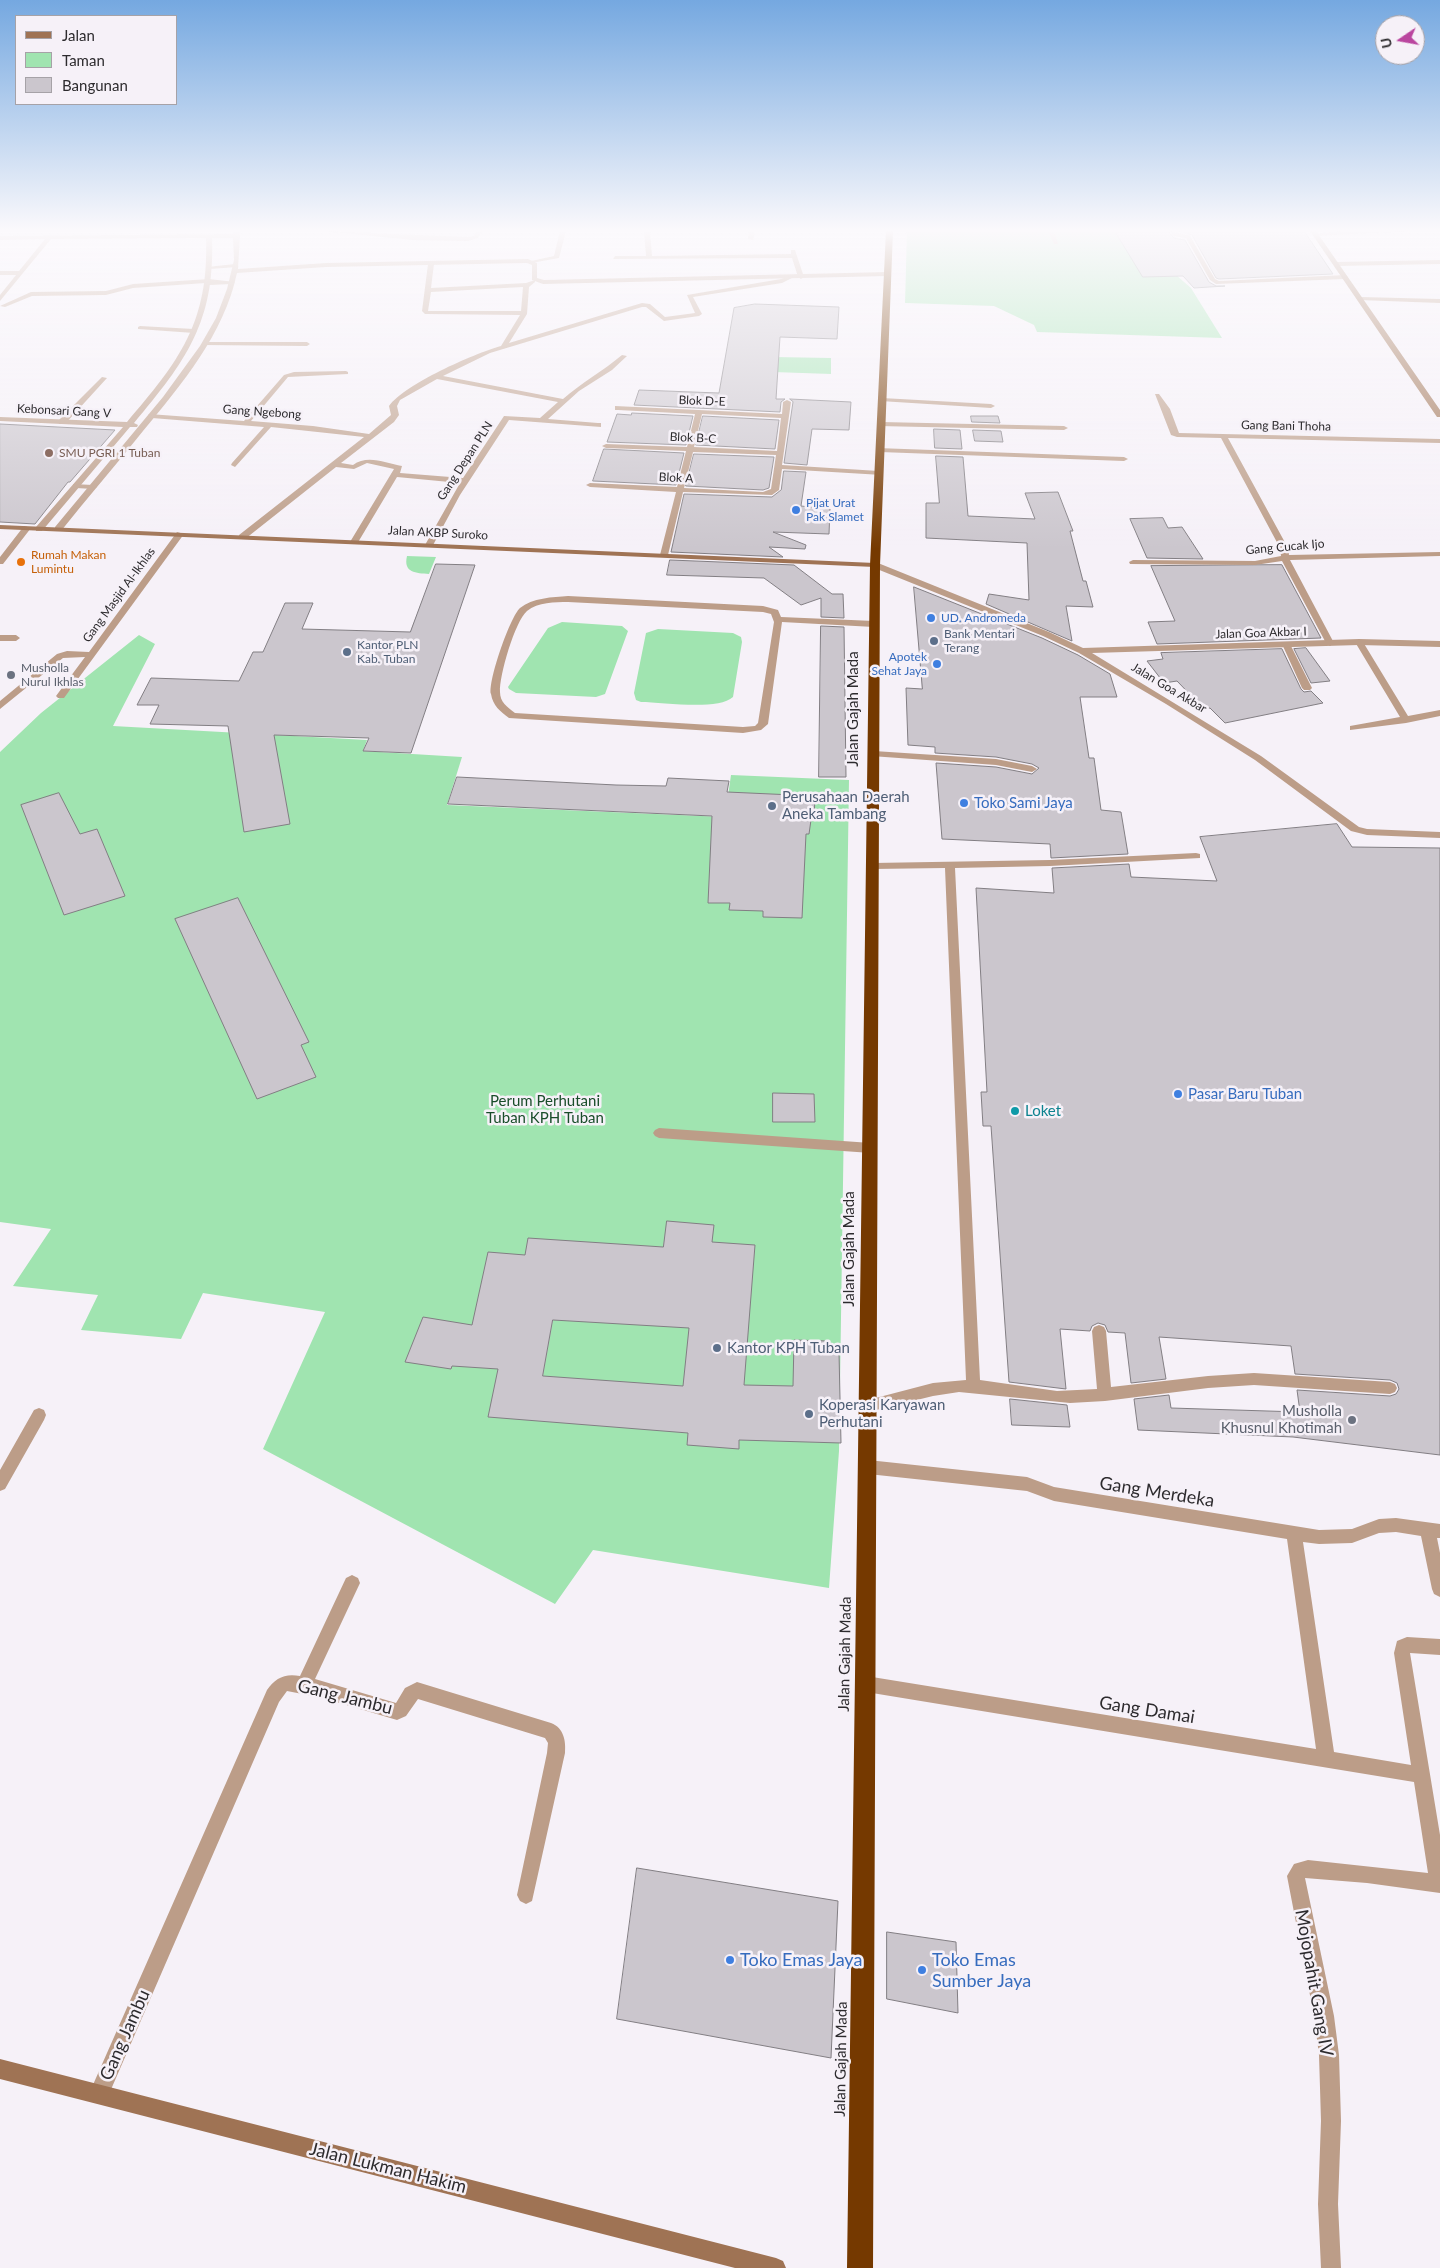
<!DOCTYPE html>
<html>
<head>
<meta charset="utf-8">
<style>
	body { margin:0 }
	#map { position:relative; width:1440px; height:2268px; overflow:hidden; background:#f6f1f8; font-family:Lato,sans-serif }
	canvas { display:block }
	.legend { position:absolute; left:15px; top:15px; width:162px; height:90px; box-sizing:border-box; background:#f6f1f8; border:1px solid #a6a2a7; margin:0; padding:6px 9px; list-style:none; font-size:15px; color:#2d2b2e }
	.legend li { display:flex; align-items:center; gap:10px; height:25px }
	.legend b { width:25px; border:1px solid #a6a2a7 }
	.north { position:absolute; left:1375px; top:15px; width:50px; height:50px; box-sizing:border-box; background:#f6f1f8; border:1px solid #a6a2a7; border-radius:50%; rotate:258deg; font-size:14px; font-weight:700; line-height:20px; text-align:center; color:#2d2b2e }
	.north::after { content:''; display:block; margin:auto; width:18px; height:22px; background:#ba469f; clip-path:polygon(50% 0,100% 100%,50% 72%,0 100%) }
</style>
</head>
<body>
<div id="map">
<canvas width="1440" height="2268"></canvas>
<ul class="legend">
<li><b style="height:6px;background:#9f7354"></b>Jalan</li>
<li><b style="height:14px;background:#a0e4b0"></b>Taman</li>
<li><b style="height:14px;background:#cbc6cd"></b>Bangunan</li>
</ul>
<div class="north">U</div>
</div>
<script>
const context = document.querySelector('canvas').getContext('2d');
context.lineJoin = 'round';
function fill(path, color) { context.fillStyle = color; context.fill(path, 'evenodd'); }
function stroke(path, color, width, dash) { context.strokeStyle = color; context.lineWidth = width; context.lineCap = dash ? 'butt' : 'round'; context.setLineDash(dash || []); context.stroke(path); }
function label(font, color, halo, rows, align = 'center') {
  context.font = font + ' Lato,sans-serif'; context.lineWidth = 5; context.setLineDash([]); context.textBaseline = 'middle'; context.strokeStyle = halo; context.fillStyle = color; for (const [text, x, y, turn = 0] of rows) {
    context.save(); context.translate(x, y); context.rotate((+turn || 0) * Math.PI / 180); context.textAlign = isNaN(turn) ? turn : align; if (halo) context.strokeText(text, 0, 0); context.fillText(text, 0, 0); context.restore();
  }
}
fill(new Path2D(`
	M907,231H1143L1175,274L1191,288L1222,338L1037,332L1034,325L994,306L905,303Z
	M774,357L831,358V374L773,372Z
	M407,556L436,557L429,574C416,573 403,573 407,556Z
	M562,622L622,626L628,631L605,694L596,697L516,693L509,689L508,687L548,628Z
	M658,629L733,633L741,637L742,642L733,697C718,711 662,702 641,702L636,700L634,693L646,633Z
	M139,635L155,644L113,726L367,740L363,751L462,757L447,805L725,817L731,775L849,780L839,1451L829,1588L593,1550L555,1604L263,1449L325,1312L203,1293L181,1339L81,1330L98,1295L13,1286L51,1229L0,1222V752L41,713Z`), '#a0e4b0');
const building = new Path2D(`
	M1115,231H1168L1174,238L1185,240L1209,282L1216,286H1225L1194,288L1183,276L1143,277Z
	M1179,231H1304L1333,274L1219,279L1216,278L1192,235Z
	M755,304L839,307L837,339L780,337L776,399H785L781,402L780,412L634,405L639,390L719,393L734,308Z
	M790,399L851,402L849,430L812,429L807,465L784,463L793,402Z
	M632,413L693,416L686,445L607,442L617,414L631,415Z
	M703,416L779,420L775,449L696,445Z
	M971,416H998L1000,423L972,422Z
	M0,424L115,430L70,482H68L35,524L0,522Z
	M934,429L960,430L962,449L935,448Z
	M973,430L1001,431L1003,442L975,441Z
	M604,449L684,453L676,485L593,481Z
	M694,454L774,457L769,488L763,490L686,486Z
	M936,456L963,457L968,516L1035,519L1025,493L1058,492L1073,531H1070L1083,581H1086L1093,607L1066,606L1072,641L986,604L989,594L1029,600L1027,543L926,538V503H939Z
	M784,471L806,472L801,506L830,509L829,534L773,532L806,545L805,549L769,547L783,557L671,552L684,494L772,497L781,490Z
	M1163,518L1168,528L1182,527L1203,559L1147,558L1130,519Z
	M670,560L794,565L832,594H843L844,618L821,617V598L801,605L764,578L667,575Z
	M436,564L475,565L411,753L363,751L369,738L274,735L290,824L244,832L228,726L150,724L159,705H137L151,678L239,681L253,652H263L285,603H313L302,629L410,632Z
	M1282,565L1321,638L1157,644L1148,622L1175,621L1151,566Z
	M914,587L1042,638L1078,655L1110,674L1117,697H1080L1089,758H1094L1101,810L1121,812L1128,854L1051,858L1050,844L942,839L936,763L996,767L1032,774L1039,768L1032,764L996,757L935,753V747L908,745L906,688L922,689Z
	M821,626L844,627L846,777H819Z
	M1306,648L1330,681L1311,683L1294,649Z
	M1282,649L1301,689L1304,692L1311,691L1323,703L1225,723L1210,708L1204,709L1177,681L1164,683L1147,661L1163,659L1161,653Z
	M457,777L616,785L666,786L668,778L729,781L727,792L815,796L814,820H811L809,834H806L802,918L763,917V911L729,910L730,903H708L712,816L448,804Z
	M59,793L80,834L97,829L125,896L64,915L21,805Z
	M1337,824L1352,847L1440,848V1455L1293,1437L1138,1430L1134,1399L1169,1395L1171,1408L1300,1412L1297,1390L1390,1396L1396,1394L1399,1389L1397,1383L1390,1380L1295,1374L1291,1346L1159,1337L1166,1379L1131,1383L1125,1333L1108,1332L1105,1325L1098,1323L1092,1326L1090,1331L1060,1329L1066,1389L1009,1382L991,1126H983L981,1092H987L976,888L1054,893L1052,868L1129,864L1131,877L1217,881L1200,837Z
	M238,898L309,1042L301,1045L316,1077L257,1099L175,919Z
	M773,1093L814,1094L815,1122H773Z
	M667,1221L714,1225L712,1242L755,1245L744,1385L793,1386L794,1340L828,1341V1352L839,1353L841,1443L739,1440V1449L687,1445L688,1433L488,1417L498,1369L452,1366L451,1369L405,1362L423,1317L472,1325L488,1252L525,1255L528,1238L663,1247ZM553,1320L689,1328L683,1386L543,1376Z
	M1010,1399L1067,1405L1070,1427L1012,1425Z
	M637,1868L838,1901L831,2058L617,2019Z
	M887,1932L956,1942L958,2013L887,1999Z`);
fill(building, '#cbc6cd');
stroke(building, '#827e83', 1);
fill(new Path2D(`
	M323,231L468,237L474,236L476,231H482L478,238L468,241L413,240Z
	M560,231H566L559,258L531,263V261L554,256Z
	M644,231H650L652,256L791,254V250H795L804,277L801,279L798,277L792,258L613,259L615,256H646Z
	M749,231H755L753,240L748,239Z
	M1048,231H1054L1058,244H1054Z
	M1170,231L1190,236L1215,279L1219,281L1345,275L1348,277L1345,279L1216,284L1210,280L1186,238L1174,236Z
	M431,262L434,264L431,288L526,283L535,280V282L529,287L527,314L509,343L642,303L650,304L665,317L695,313L687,295L781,279L789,276L792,278L782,283L693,297L702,314L699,316L664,321L646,307H642L490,353L443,376L563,399C581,383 603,371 622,355L627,356L612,370L579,391L548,419L598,423H601V427L509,420L460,495L432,547L425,545L460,483L397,477L357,544H351L350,542L394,469L367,463L354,469L336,467L245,539H239V535L364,437L271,427L235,467L231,465L232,463L264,427L152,418L148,416L149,414L244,421L284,375L294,372L346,371L348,372V374L288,377L251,421L313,426L369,434L391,415L389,406C405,384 473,354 501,346L520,315L425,314L422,311L428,264ZM523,287L521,311H428L431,292ZM437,379L558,402L540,418L504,416L463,478L400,473L402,466C386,463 367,454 353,465L341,463L394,422L399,415L397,406L400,400Z
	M235,264L237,267L210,269L207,267Z
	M209,279L235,282L232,284L209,285L206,283L133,288L106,295L32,296L5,307L0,306L31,292L106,291L133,284Z
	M1361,297L1440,299V303L1359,300Z
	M140,326L194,329L197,331L194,333L138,329V327Z
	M205,342H307L310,344L307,346L203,345V343Z
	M102,377L107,378L65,424H59V420Z
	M1155,394H1159L1170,409L1179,433L1440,439V443L1228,438L1288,548L1289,555L1440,552V556L1290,560L1334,643L1330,646L1326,643L1282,561L1255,565L1130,564L1129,562L1133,560L1255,561L1281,556L1280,548L1221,438L1177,437L1171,435Z
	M882,398L991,404L995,406L991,408L880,401V399Z
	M877,448L1124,457L1128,459L1124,461L880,452H877Z
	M73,484L93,485L97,487L93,489L76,488H73Z
	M568,596L763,606L778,610L781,617L874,621L878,624L874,627L782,622L768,724L761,730L743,733L509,718C500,711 493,706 491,694C488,681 510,617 520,608C532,598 553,597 568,596ZM568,602L763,612L771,614L774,622L758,723L755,726L743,727L515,713C507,707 500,702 500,692C499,676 515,621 527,611C538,602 555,602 568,602Z
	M0,635H16L20,638L16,641H0Z
	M1359,639L1363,642L1408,716L1440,710V716L1406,723L1350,730V726L1400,717L1355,642Z
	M1283,642L1290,644L1312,688L1310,690H1304L1302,688L1282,644Z
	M874,751L996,759L1032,766L1037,769L1032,772L996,765L871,756V752Z
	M1196,853L1200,854V858L1050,866L955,868L980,1380L1057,1391L1097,1389L1092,1331L1094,1327L1099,1325L1104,1327L1106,1331L1111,1387L1208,1376L1254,1373L1390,1382L1395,1384L1397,1388L1395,1392L1390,1394L1254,1385L1208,1388L1105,1401L1070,1403L959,1392L933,1396L868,1412L863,1411L861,1406L863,1401L868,1400L933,1383L966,1380L945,868L873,869L868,866L873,863L1050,860Z
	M659,1128L871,1143L875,1145L877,1148L875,1151L871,1153L659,1138L655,1136L653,1133L655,1130Z
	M39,1408L44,1410L46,1415L44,1420L5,1489L0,1491V1470L34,1410Z
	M868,1460L1027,1477L1054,1487L1319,1530L1352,1529L1379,1519L1396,1518L1440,1524V1538H1437L1440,1553V1597L1434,1594L1432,1589L1421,1536L1396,1532L1379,1533L1352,1543L1319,1544L1303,1542L1334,1752L1411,1765L1394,1653L1397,1641L1407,1637L1440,1639V1655L1410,1653L1440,1835V1893L1367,1883L1305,1878L1334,2016L1339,2055L1341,2121L1338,2204L1341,2268H1321L1318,2204L1321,2121L1319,2055L1314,2016L1287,1876L1294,1864L1308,1860L1428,1873L1414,1782L866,1692L860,1690L858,1684L860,1678L866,1676L1316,1749L1287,1539L1054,1501L1027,1491L868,1474L863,1472L861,1467L863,1462Z
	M352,1575L358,1578L360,1583L315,1679L396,1703L405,1688L417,1682L551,1723C564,1728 566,1741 565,1753L532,1901L526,1904L520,1901L517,1895L547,1753L548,1743L545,1738L418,1699L406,1716L397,1720L323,1698L287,1691L279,1702L106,2101L99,2104L92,2101L89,2094L92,2087L267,1690C275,1678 285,1673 300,1676L346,1578Z`), '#bc9d88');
fill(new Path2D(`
	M233,231H239L240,236L238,269L326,263L528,259L537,263V278L544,280L888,272L891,274L888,276L543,284L532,280V265L527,263L326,267L237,273C224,334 182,384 143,431C116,465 88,497 61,531H55V527L163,397L200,346L216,318L227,289L234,260L233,238H212C215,322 186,361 134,423L138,425L137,427H130L42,531H36V527L123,427L0,421V417L127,422C179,361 209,323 206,238L51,239L0,301V295L16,275H0V271H19L45,239L0,240V236L233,234Z
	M1343,231H1411L1315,236L1312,234Z
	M1440,260V264L1336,266L1333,264L1336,262Z
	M787,400L791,402L782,465L879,471L883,473L882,475L782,469L779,490L772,495L683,492L668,555L664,557L660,555L676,492L590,487L586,485L590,483L677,487L686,451L606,448L602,446L606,444L687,447L695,414L618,410H615V406L782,414L783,402ZM702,414L781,418L777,451L694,447ZM693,452L776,455L771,489L763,492L684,488Z
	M881,422L1064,426L1068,428L1064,430L878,426V422Z
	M24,526L31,528L3,564H0V557Z
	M177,532L184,534L64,698H58L56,696L85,657L63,658L0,709V701L57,654L67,651L89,652Z
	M872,563H878L1049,632L1083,648L1359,639L1440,641V647L1359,645L1092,653L1261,756L1359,827L1367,829L1440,832V838L1367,835L1351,831L1255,760L1166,704L1079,653L1043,636L872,567Z`), '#bc9d88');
fill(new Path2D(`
	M1310,231H1316L1440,410V417H1437Z
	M0,525L875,563L879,565L875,567L0,529Z
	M0,2059L776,2258L783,2261L786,2268H735L0,2079Z`), '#9f7354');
fill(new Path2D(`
	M886,231H893L880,565L873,2268H847L870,565Z`), '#753900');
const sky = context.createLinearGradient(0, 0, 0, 549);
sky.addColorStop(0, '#75a8e0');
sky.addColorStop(0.42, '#fbf9fc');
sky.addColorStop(1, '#fbf9fc00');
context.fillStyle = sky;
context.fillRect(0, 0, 1440, 549);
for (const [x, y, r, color] of [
	[49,453,5,"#8d6e63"],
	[796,510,5,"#3f7fe0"],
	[21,562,5,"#e8710a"],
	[931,618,5,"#3f7fe0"],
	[934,641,5,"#5c6f8a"],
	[347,652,5,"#5c6f8a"],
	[937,664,5,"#3f7fe0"],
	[11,675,5,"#6b7280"],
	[964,803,5,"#3f7fe0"],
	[772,806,5,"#5c6f8a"],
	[1178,1094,5,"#3f7fe0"],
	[1015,1111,5,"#0f9aa8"],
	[717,1348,5,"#5c6f8a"],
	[809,1414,5,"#5c6f8a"],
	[1352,1420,5,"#6b7280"],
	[730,1960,5,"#3f7fe0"],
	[922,1970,5,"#3f7fe0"]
]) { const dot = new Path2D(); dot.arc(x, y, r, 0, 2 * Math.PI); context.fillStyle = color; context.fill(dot); stroke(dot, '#f6f1f8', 2); }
label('12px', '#2d2b2e', '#f6f1f8', [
	["Blok D-E",702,401,2],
	["Kebonsari Gang V",64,411,3],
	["Gang Ngebong",262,412,4],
	["Gang Bani Thoha",1286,426,1],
	["Blok B-C",693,438,3],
	["Gang Depan PLN",465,461,-57],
	["Blok A",676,478,3],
	["Jalan AKBP Suroko",438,533,3],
	["Gang Cucak Ijo",1285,547,-5],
	["Gang Masjid Al-Ikhlas",119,595,-54],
	["Jalan Goa Akbar I",1261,633,-2],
	["Jalan Goa Akbar",1169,688,31]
]);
label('12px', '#785e54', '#f6f1f8', [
	["SMU PGRI 1 Tuban",59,453]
], 'left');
label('12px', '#366cbe', '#f6f1f8', [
	["Pijat Urat",806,503],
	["Pak Slamet",806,517],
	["UD. Andromeda",941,618],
	["Apotek",927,657,"right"],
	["Sehat Jaya",927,671,"right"]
], 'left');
label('12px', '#c56008', '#f6f1f8', [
	["Rumah Makan",31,555],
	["Lumintu",31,569]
], 'left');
label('12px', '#4e5e75', '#f6f1f8', [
	["Bank Mentari",944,634],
	["Terang",944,648],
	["Kantor PLN",357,645],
	["Kab. Tuban",357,659]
], 'left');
label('12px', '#5b616d', '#f6f1f8', [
	["Musholla",21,668],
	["Nurul Ikhlas",21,682]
], 'left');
label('15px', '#2d2b2e', '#f6f1f8', [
	["Jalan Gajah Mada",853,709,-90],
	["Jalan Gajah Mada",849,1249,-90],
	["Jalan Gajah Mada",845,1654,-89],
	["Jalan Gajah Mada",841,2059,-89]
]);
label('15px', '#4e5e75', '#f6f1f8', [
	["Perusahaan Daerah",782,797],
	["Aneka Tambang",782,814],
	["Kantor KPH Tuban",727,1348],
	["Koperasi Karyawan",819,1405],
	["Perhutani",819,1422]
], 'left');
label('15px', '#366cbe', '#f6f1f8', [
	["Toko Sami Jaya",974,803],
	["Pasar Baru Tuban",1188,1094]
], 'left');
label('15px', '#194d2a', '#f6f1f8', [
	["Perum Perhutani",545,1101],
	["Tuban KPH Tuban",545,1118]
]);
label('15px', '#0d838f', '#f6f1f8', [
	["Loket",1025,1111]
], 'left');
label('15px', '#5b616d', '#f6f1f8', [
	["Musholla",1342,1411],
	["Khusnul Khotimah",1342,1428]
], 'right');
label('18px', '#2d2b2e', '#f6f1f8', [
	["Gang Merdeka",1157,1492,9],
	["Gang Jambu",345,1697,14],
	["Gang Damai",1147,1710,9],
	["Mojopahit Gang IV",1314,1983,80],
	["Gang Jambu",125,2035,-66],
	["Jalan Lukman Hakim",388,2168,14]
]);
label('18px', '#366cbe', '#f6f1f8', [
	["Toko Emas Jaya",740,1960],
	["Toko Emas",932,1960],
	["Sumber Jaya",932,1981]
], 'left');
</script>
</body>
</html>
